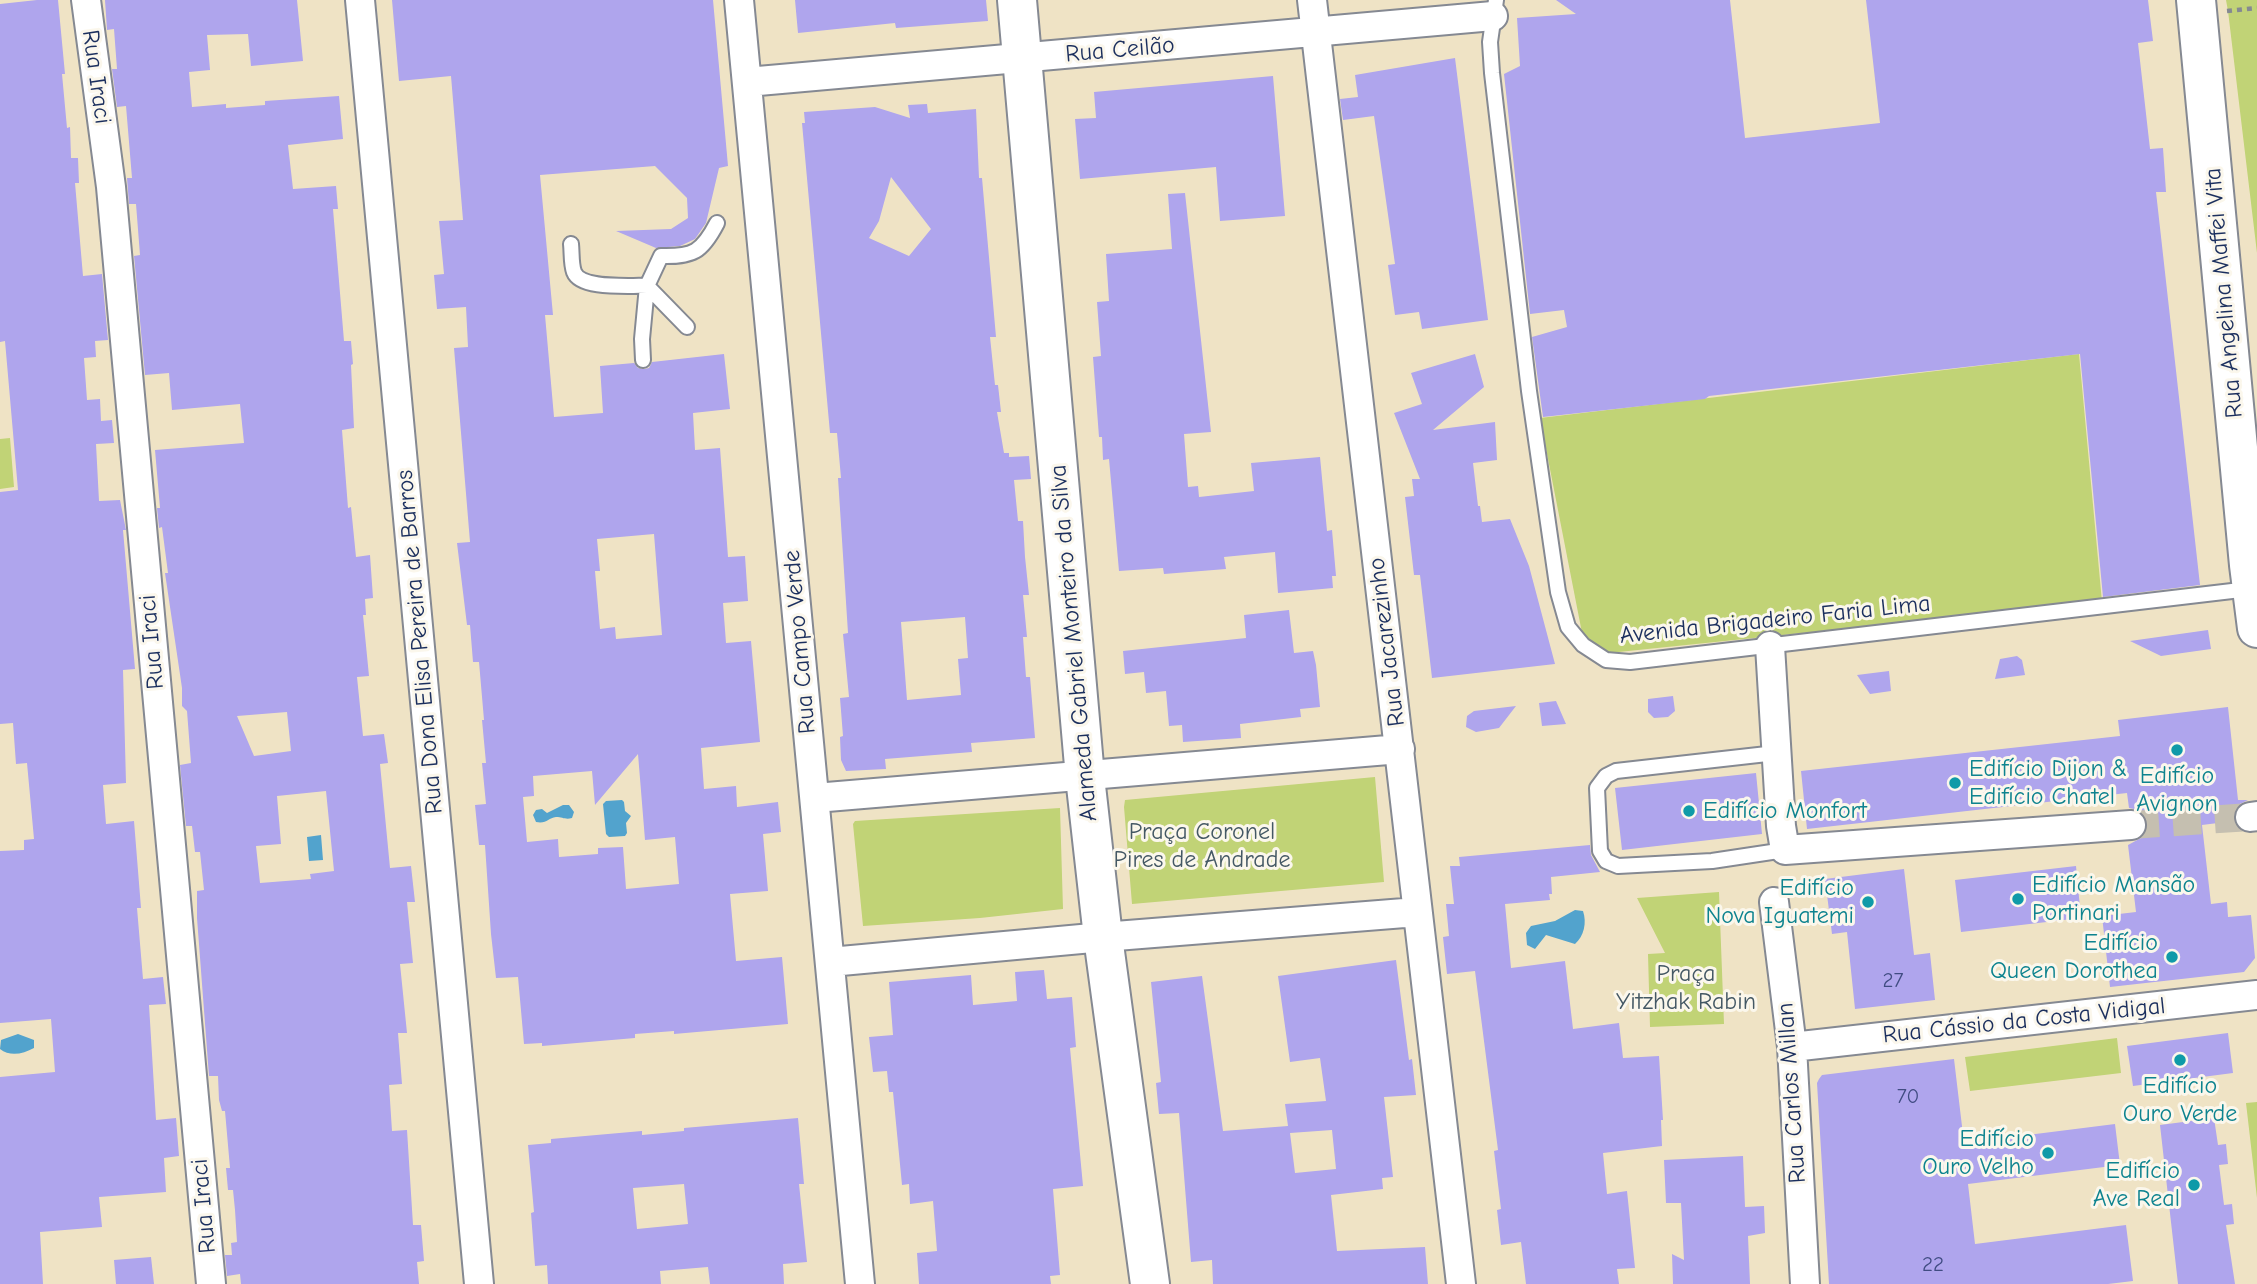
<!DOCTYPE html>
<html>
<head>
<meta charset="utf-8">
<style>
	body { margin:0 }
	canvas { display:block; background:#efe3c5 }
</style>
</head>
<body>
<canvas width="2257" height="1284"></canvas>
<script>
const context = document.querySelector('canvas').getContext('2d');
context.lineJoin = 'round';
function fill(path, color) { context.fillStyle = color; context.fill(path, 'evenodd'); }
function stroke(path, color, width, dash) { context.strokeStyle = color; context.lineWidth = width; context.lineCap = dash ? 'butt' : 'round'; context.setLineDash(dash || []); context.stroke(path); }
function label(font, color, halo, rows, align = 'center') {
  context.font = font + ' "Comic Neue",sans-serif'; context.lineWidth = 6; context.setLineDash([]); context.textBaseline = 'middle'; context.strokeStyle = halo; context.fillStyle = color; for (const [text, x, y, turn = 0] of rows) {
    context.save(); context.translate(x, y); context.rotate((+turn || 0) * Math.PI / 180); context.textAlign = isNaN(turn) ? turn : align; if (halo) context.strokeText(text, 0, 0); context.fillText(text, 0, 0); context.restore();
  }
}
fill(new Path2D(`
	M2226,0H2257V253L2228,11Z
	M2079,354L2102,602L1609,653L1583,638L1540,418Z
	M10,438L14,487L0,489V439Z
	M1375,777L1384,882L1132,904L1124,807L1125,800Z
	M1060,808L1063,909L980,918L863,926L853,824L855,821Z
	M1719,892L1724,1024L1650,1027L1648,954L1665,953L1637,898Z
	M2117,1038L2121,1073L1970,1091L1965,1057Z
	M2257,1102V1198L2246,1103Z`), '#c1d376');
fill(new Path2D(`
	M622,800L624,802L625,811L631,816L626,823L627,833L625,836L609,837L606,834L603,804L606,801Z
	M563,805H569L574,812L572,818C565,820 563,817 556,817C548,818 547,824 536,822L533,815L536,810L542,809L547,813Z
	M321,835L323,860L309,861L307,837Z
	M1575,910L1583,911C1587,923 1584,936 1575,944L1546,935L1535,949L1527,945L1526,933L1531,926L1555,921Z
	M18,1034L34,1040V1048C23,1054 10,1057 0,1049L1,1040Z`), '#52a3cd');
fill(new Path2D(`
	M37,0H58L65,74H62L67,128L70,127L71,158H78L79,183H75L83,276L102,274L108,340L95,341L96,357L84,358L87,400L100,399L101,421L112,420L114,443L96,444L99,501L120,500L126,530H123L135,669L123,670L126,783L103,785L106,824L134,821L141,908H137L143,979L163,977L166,1004L149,1005L156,1120L176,1118L179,1156L164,1158L166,1192L99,1197L102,1227L40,1232L43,1284H0V1077L55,1072L51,1019L0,1023V851L24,850V840L34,839L27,763L16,764L13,723L0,724V492L18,490L5,341L0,342V4Z
	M105,0H297L303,61L251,66L248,34L207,35L210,70L189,72L192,107L226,104V108L265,105V101L339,96L343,139L288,145L293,189L336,186L338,209H333L344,341H351L353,364L351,365L354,428L342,430L348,508L351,507L356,557L370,555L373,598L365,599L366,615H363L369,676L357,677L363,736L384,734L388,763L380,764L390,868L411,866L415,902H407L413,963L400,964L407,1033H398L402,1084L389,1085L392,1131L407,1130L413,1225H421L424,1261L417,1262L419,1284H241L240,1274L227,1276L225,1255H232L231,1243L237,1242L235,1210L233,1190H228L226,1168H230L225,1111H222L219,1100L218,1076H209L197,918V891L204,890L200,852H195L192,826H186L180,765L191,763L187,711L182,706V688L165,573H168L162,527L159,528L157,508H160L155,450L244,443L240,404L172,410L169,373L145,375L134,256L140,255L136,204H129L127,178H132L126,106L117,107L112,69H117L114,29L107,30ZM287,712L291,751L254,756L237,716ZM326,791L334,871L310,874L311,879L260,883L256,846L281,844L277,796Z
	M392,0H713L728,166L719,168L706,223L695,239L680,246L656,248L616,231L671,229L688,218L687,198L655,166L540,175L553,315H545L554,417L603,413L600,366L634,363L638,368L644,369L649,368L652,362L724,354L730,409L693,413L695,450L720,448L728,557L745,556L748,601L723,603L726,643L751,641L760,742L701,748L704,789L736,786L737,807L778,802L781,832L763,834L768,891L730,894L736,961L782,957L788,1024L674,1034V1031L635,1034V1038L542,1046V1043L524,1044L518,977L496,978L491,934L485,845H479L475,805L486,804L482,763H486L482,720H484L479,662H473L470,625H467L457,543L470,542L454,348L468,347L466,307L437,309L434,275L444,274L439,221L463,220L451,76L399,81ZM654,534L662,635L616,639L615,627L600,629L595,571H600L597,539ZM638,754L645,840L675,837L679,884L626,889L623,847L598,848V854L559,857L558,839L527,842L523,797L534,796L533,776L592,771L595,805Z
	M795,0H986L988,21L896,28L895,23L798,33Z
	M1556,0H1730L1745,138L1880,123L1866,0H2148L2153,41L2138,43L2150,149L2163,148L2166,192H2156L2200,585L2103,597L2080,354L1709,396L1705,399L1543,417L1532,337L1567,327L1564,310L1530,314L1504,74L1520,66L1517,18L1576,14Z
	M1455,58L1488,320L1422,329L1419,312L1395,315L1388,265L1395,264L1374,116L1343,120L1340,99L1358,97L1355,75Z
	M1273,76L1285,216L1220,221L1216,167L1080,179L1075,119L1096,118L1094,92Z
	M927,104L928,113L976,109L979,178H982L996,337H990L995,385H998L1001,412H997L1004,453H1009V457L1029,456L1031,479L1014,480L1018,521H1023L1025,557L1029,595H1023L1027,637H1023L1026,677H1030L1035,738L971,743L972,752L885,759L886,769L846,771L841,760L840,737L843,736L840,698L849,697L843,634L848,633L838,478H841L837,433H830L802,123H805L804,112L875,107L910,118L908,105ZM891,177L931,229L909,256L869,238L879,221ZM965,617L968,658L958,659L961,695L907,700L901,622Z
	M1185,193L1211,432L1184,434L1188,487L1198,486L1199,497L1254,491L1251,463L1320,457L1327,531L1332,530L1336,576H1332L1333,588L1278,593L1275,552L1224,557L1226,569L1164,574L1163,568L1119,571L1109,459L1103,460L1102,437H1099L1093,357L1101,356L1097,302L1109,301L1106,254L1172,249L1168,194Z
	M1475,354L1484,387L1433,430L1495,422L1497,460L1473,463L1478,506H1480L1482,522L1510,519L1529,566L1555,664L1432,678L1420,575H1414L1405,497L1414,496L1412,479H1420L1394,413L1422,404L1411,373Z
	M1289,610L1294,653L1313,651L1316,665L1320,707L1300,709L1301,717L1240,724L1241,738L1183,742L1182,725L1169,726L1166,691L1146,693L1144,672L1125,674L1123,651L1246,638L1244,615Z
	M2208,630L2211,649L2161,656L2130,641Z
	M2017,656L2022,660L2025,675L1995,679L2000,659Z
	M1889,671L1891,691L1870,694L1857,675Z
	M1673,696L1675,711L1668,717L1654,718L1648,712V699Z
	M1556,701L1566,724L1542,726L1539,703Z
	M1516,706L1499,728L1476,732L1466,727L1467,716L1474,711Z
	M2228,707L2238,800H2248L2240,804L2235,810L2234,821L2202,825L2211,904L2227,902L2228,917L2251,915L2255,958L2244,972L2110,987L2102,916L2136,912L2128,845L2141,838L2146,832L2148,824L2145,816L2139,810L2129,808L2127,793L1807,829L1801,771L2120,736L2118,720Z
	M1756,773L1762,834L1622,850L1615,788Z
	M1590,845L1591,855L1600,872L1551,877L1552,894H1549L1550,900L1505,904L1511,968L1565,961L1573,1029L1619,1023L1623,1058L1659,1056L1663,1120H1661L1662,1146L1603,1153L1607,1194L1627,1191L1635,1268L1617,1269L1619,1284H1526L1521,1242L1501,1245L1497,1210L1501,1209L1494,1151L1498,1150L1475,971L1447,974L1443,937L1449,936L1446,904H1454L1450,866H1460L1459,857Z
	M2076,866L2081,918L1961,932L1955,880Z
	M1904,869L1914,955L1930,953L1935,1000L1855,1009L1847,932L1832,934L1825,879Z
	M1396,960L1409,1060L1412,1059L1416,1095L1384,1097L1393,1177L1382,1178L1383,1189L1331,1195L1337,1251L1425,1247L1428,1284H1213L1212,1260L1191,1262L1179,1113L1159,1114L1156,1083L1161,1082L1151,982L1202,976L1223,1131L1288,1126L1285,1104L1326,1101L1320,1058L1290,1062L1278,976ZM1332,1130L1336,1169L1295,1173L1290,1133Z
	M1044,970L1047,999L1072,997L1076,1047L1070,1048L1083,1186L1053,1189L1060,1275L1050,1276L1051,1284H919L917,1253L937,1251L933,1201L910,1204L909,1184L902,1185L893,1092H889L887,1071L873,1072L869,1037L893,1035L889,982L971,975L973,1005L1017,1001L1015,972Z
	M2228,1033L2233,1073L2133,1086L2127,1046Z
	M1954,1059L1964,1143L2115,1124L2120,1165L1968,1184L1975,1244L2126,1225L2133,1281L2108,1284H1829L1817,1083L1819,1079L1822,1075Z
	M798,1118L804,1184H799L807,1262L783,1264L784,1284H710L708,1267L660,1271L661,1284H548L547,1265L535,1266L531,1213L534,1212L528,1145L551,1143V1139L642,1131V1135L684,1131V1128ZM684,1184L688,1224L637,1229L633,1188Z
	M2214,1118L2218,1145L2226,1144L2228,1164L2219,1165L2224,1205L2232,1204L2234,1224L2226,1225L2235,1284H2178L2160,1125Z
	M1743,1156L1745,1207L1764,1206L1765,1233L1748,1236L1750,1284H1673L1672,1254L1684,1260L1681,1203H1666L1664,1160Z
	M151,1257L154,1284H116L114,1260Z`), '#afa5ed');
stroke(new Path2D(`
	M2131,825L2250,817`), '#c5bfb0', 28, [28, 14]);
const lane = new Path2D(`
	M1496,0L1490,42L1492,73L1529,391L1558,592L1568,627L1583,645L1606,660L1630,662L2249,589
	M571,244C572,253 571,264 574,272C581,290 630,285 647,286L687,327
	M643,360L642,339L647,286L661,256C693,257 702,252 717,223
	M1776,753L1616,771L1606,776L1597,788L1600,851L1606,861L1618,866L1712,861L1785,850`);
const street = new Path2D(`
	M86,0L111,187L211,1284
	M360,0L479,1284
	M739,0L860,1284
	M1312,0L1461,1284
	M747,82L1493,16
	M1770,646L1781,826L1785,850L2131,825
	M815,798L1400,749
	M2250,817L2257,816
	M1774,902L1792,1047L1805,1284
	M830,962L1103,937L1417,912
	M1792,1047L2257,995`);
const secondary = new Path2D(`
	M1017,0L1085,777L1103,937L1150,1284
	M2196,0L2249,565L2257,628`);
stroke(lane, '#858992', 18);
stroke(street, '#858992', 32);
stroke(secondary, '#858992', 42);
stroke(new Path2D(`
	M2227,11L2257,8`), '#858992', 4.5, [5, 5]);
stroke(lane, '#fff', 14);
stroke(street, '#fff', 28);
stroke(secondary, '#fff', 38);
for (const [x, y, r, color] of [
	[2177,750,7,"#0f9aa8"],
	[1955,783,7,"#0f9aa8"],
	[1689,811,7,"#0f9aa8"],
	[2018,899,7,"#0f9aa8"],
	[1868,902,7,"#0f9aa8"],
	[2172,957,7,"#0f9aa8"],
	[2180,1060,7,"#0f9aa8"],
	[2048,1153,7,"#0f9aa8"],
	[2194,1185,7,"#0f9aa8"]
]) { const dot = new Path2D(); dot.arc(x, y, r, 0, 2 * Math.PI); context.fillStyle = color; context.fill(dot); stroke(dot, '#fbf7ec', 2.5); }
label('21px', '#404c82', null, [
	["27",1893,981],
	["70",1908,1097],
	["22",1933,1265]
]);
label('24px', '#1b2f5e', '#fbf7ec', [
	["Rua Ceilão",1120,50,-5],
	["Rua Iraci",96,77,82],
	["Rua Angelina Maffei Vita",2224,293,-95],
	["Avenida Brigadeiro Faria Lima",1775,620,-6],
	["Rua Iraci",152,642,-95],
	["Rua Dona Elisa Pereira de Barros",420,642,-95],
	["Rua Campo Verde",800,642,-95],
	["Rua Jacarezinho",1387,642,-97],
	["Alameda Gabriel Monteiro da Silva",1074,643,-95],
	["Rua Cássio da Costa Vidigal",2024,1021,-6],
	["Rua Carlos Millan",1792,1093,-94],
	["Rua Iraci",204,1206,-95]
]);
label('24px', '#0d838f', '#fbf7ec', [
	["Edifício Dijon &",1969,769,"left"],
	["Edifício Chatel",1969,797,"left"],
	["Edifício",2177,776,"center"],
	["Avignon",2177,804,"center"],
	["Edifício Monfort",1703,811,"left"],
	["Edifício Mansão",2032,885,"left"],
	["Portinari",2032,913,"left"],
	["Edifício",1854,888],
	["Nova Iguatemi",1854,916],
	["Edifício",2158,943],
	["Queen Dorothea",2158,971],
	["Edifício",2180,1086,"center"],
	["Ouro Verde",2180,1114,"center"],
	["Edifício",2034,1139],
	["Ouro Velho",2034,1167],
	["Edifício",2180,1171],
	["Ave Real",2180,1199]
], 'right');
label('24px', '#445864', '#fbf7ec', [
	["Praça Coronel",1202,832],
	["Pires de Andrade",1202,860],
	["Praça",1686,974],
	["Yitzhak Rabin",1686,1002]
]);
</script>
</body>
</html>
